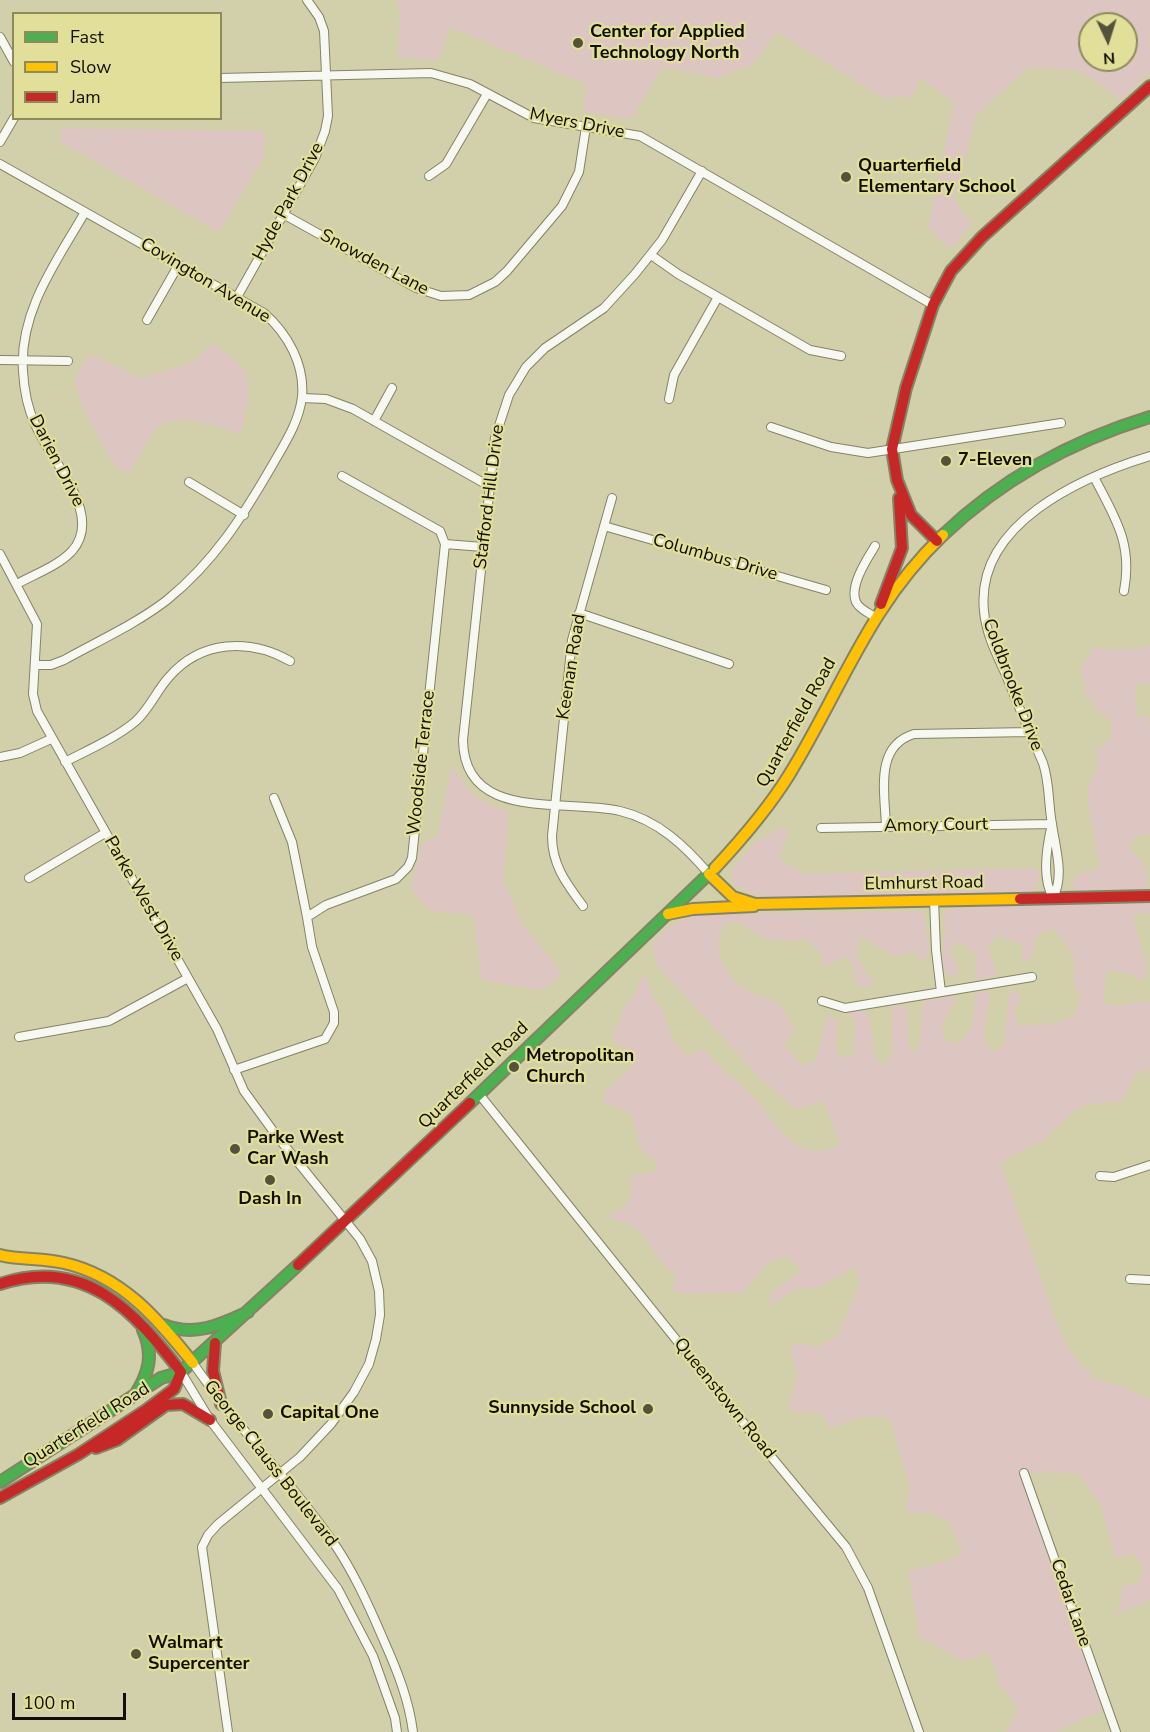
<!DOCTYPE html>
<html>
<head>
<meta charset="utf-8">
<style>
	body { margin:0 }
	#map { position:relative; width:1150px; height:1732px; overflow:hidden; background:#d1d0aa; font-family:"Nunito Sans",sans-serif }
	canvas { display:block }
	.legend { position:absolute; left:12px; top:12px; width:210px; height:108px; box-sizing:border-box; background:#e1df9a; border:2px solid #8d8b5c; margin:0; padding:8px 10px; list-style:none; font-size:18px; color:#100e00 }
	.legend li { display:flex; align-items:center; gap:12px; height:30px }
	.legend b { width:30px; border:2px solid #8d8b5c }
	.north { position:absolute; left:1078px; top:12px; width:60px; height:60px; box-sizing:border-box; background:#e1df9a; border:2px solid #8d8b5c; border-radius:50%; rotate:176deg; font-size:16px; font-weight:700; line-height:24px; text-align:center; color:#100e00 }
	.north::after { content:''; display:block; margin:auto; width:21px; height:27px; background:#54523b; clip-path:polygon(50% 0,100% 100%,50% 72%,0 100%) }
	.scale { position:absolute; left:12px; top:1693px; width:114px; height:27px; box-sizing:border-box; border:3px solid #100e00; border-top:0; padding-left:8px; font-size:18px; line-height:21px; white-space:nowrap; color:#100e00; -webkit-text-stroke:4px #e1df9a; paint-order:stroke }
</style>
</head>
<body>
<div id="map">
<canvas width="1150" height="1732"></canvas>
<ul class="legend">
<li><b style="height:8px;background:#4caf50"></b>Fast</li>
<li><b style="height:8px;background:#ffc107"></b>Slow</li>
<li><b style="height:8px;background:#c62828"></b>Jam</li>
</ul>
<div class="north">N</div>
<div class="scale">100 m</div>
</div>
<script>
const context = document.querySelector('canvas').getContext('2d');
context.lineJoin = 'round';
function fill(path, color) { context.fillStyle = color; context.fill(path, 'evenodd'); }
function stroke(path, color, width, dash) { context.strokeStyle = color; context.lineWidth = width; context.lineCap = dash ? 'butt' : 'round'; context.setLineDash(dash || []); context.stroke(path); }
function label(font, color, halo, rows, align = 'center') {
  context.font = font + ' "Nunito Sans",sans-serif'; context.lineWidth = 4.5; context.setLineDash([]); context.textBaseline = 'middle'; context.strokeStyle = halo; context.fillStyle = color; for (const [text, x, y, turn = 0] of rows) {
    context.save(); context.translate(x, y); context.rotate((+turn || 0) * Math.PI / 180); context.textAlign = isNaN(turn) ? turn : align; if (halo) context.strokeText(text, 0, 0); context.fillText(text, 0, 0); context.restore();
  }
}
fill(new Path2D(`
	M396,0H1150V72L1122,99L1080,71L1029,67L976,115L954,200L971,224L951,249L928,228L954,102L920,78L911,98L897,96L885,99L777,32L752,65L717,78L662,67L631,119L584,112L586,84L450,27L438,61L398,56L400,10ZM1090,24H1126V60H1090Z
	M61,128L265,131L263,158L219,232L61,142Z
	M213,343L246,371L249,399L240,434C219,427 172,408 154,431C144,443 138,459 130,472L117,469L81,405L75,380L89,354L141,378L191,363Z
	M1150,645V683L1135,685L1136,717L1148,716L1150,726V834L1134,837L1128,847C1143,863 1150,867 1145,889L1075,892L1072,881L1077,875L1100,868L1088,803V787L1098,767L1096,749L1111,739L1112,724L1087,698L1080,667L1091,655V647C1111,651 1130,651 1150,645Z
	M452,764C465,790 480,805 509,811L503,881L523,925L562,974L542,990L481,980L474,915L432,911L411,890L421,845L438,835Z
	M779,829H789L779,858L803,874L1029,868L1038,869C1042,880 1037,888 1027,894L793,898L755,895L733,883L731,872C744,853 758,838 779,829Z
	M1150,900V913L1133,915L1147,970L1145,978L1141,981L1132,974L1107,970L1103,1003L1116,1006L1150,1001V1069L1144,1074L1136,1071L1129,1088L1119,1102L1087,1104L1080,1107L1059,1124L1044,1140L1000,1162L1063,1340L1082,1368L1092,1370L1090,1377C1101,1382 1112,1383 1123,1387C1134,1391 1138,1397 1150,1398V1600L1107,1618L1120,1609L1122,1586L1140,1583L1143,1570L1135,1554L1115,1558L1101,1505L1079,1474L1048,1472L1028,1474L1023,1484L1104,1709L1056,1732H1006L1015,1718L1017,1706L999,1684L994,1663L986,1652L965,1662L920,1637L908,1572C927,1565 946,1563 963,1553L948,1521L933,1513H905L910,1489L890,1419C870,1413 850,1420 830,1429L823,1414L788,1410L797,1375L790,1348L797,1343L817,1347L838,1336L860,1283L854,1267L818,1288H797L768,1307L771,1293L802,1271L787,1256L770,1261L743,1292L684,1294L673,1291L676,1276L653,1251L646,1237L630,1224L605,1217C631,1206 631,1201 632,1174L641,1175L658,1171L655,1160L641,1149L632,1117L621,1108L603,1103L605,1091L632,1068L628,1052L612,1038L624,1008L634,995L644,974C650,982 648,986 652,995C654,1001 661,1004 663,1010C669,1028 671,1048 691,1057L698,1049L705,1050C717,1068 737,1080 752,1096C776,1122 798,1169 840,1144L826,1106L820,1101L797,1109L760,1078L658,966C656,961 652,953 653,947C656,932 683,920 695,914L923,911L929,951L923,963L915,951L895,957L859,936L857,957L872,981L871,988L858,986L853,965L845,956L824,968L820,953L807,939C772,942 769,943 739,922L725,924C710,946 724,974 744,989C754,997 769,996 779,1005C785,1011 789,1022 794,1029L784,1046L801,1064L816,1061L827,1015L838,1021L836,1052L844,1058L855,1055V1024L850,1012L862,1010L869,1014L875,1056L883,1068L892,1053V1006H904L908,1011V1044L916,1053L920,1040L923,1001L953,996L955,1000L942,1026L946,1041L958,1043L971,1029L976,994L986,990L990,996L984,1035L990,1053L1003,1047L1010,988L1021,996L1015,1011L1018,1026L1055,1023L1074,1017L1081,996L1075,988L1073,954L1055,929L1036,935L1032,958L1023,962L1022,944L999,936L988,944L997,976L975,980L976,954L960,941L949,949L959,969L955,978L942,970L945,909Z`), '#ddc6c1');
const street = new Path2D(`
	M0,37L14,62
	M220,78L431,73L470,84L534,118L640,136L933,305
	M0,142L14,118
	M0,164L264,313C288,334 305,365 302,397C299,422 285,443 273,464C243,516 214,562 167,600C136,624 98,641 64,660L51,665H35
	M702,171L662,240L635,274L604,308L545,348L526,367L509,395L495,438L463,740C464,823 565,798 620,811C658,820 685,846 709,874
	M429,176L446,164L487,94
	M283,214L416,288L441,296L469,295L495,282L507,271L562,206L579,172L586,127
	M651,255L678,274L810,350L841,356
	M237,297L315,158L325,131L328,116L324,31L319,17L307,0
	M147,320L179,264
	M0,360L68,361
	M302,398L326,399L353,409L489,486
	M669,399L674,375L718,297
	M374,421L392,388
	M771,427L831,447L868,453L1061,423
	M342,476L440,531L445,544L483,547
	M1094,477C1115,518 1133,543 1124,591
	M189,482L244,515
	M604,526L826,590
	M0,554L37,624L33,694L37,711L217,1029L244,1091L276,1135L360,1239L372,1261L379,1291L380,1315L376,1339L369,1364L354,1392L331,1424L300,1457L218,1524L208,1535L202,1547L228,1732
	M17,584C35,574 58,566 72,551C105,514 49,459 35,424C27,407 24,389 23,371C19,311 57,261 85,212
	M579,613L729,664
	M875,617C869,613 859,609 856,602C849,586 867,559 875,546
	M0,757L20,753L51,739
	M65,762C88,750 116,738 136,721C150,708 157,690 169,677C201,640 250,638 290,661
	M274,798L292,842L307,917
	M1052,824C1047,845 1041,878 1053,897C1065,877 1055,846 1052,824C1048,803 1050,784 1043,763C1030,734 1018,705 1006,675C997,655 986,634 984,611C975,524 1081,477 1150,456
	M886,827C885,793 874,746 914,734L1030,732
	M821,828L1052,824
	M29,878L105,833
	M934,900L936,950L941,992
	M583,906C566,883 552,865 552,836L572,640L612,498
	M822,1001L845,1008L1032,977
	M19,1037L109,1021L188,978
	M234,1070L325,1039L334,1023V1012L312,947L307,917L326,905L396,879L408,867L412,858L445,544
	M479,1094L731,1408L846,1547L868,1588L919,1732
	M1100,1176L1114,1177L1150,1165
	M1130,1279L1150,1280
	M193,1363C235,1425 288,1478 331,1539C353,1570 369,1606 384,1641C397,1670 409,1700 413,1732
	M181,1372L210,1420L338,1589L373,1656L395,1718L397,1732
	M1024,1473L1116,1732`);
const fast = new Path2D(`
	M943,535C1003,478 1071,441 1150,417
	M470,1103L715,868
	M164,1325C195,1337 220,1325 248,1312
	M135,1395C149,1373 154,1355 143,1330
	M0,1482L161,1378L181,1372L298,1265`);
const slow = new Path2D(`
	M715,868C742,839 768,809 789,775C842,689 867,608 943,535
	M709,874L733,897L755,904L1020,899
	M668,914L693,909L754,906
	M0,1255C21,1260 43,1258 64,1263C122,1276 158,1319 193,1363`);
const jam = new Path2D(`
	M937,541L911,515L897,480L892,449L906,388L933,305L951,271L982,237L1150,86
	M881,604L902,548L899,498
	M1020,899L1150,896
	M298,1265L470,1103
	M0,1284C85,1256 134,1311 181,1372
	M215,1343L213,1371L221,1404
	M96,1448L117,1440L166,1405L183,1404L210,1420
	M0,1498L79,1454L146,1410L174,1389L181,1372`);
stroke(street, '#848364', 10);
stroke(fast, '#848364', 14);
stroke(slow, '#848364', 14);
stroke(jam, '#848364', 14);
stroke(street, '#f8f8f2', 8);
stroke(fast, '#4caf50', 10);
stroke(slow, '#ffc107', 10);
stroke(jam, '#c62828', 10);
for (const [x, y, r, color] of [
	[578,43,6,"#54523b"],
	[846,177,6,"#54523b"],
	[946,461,6,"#54523b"],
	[514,1067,6,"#54523b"],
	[235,1149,6,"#54523b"],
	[270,1180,6,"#54523b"],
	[648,1409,6,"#54523b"],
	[268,1414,6,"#54523b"],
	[136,1654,6,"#54523b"]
]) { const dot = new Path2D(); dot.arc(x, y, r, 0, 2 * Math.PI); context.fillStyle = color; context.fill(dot); stroke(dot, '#e1df9a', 2); }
label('bold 18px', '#100e00', '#e1df9a', [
	["Center for Applied",590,33],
	["Technology North",590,54],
	["Quarterfield",858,167],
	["Elementary School",858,188],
	["7-Eleven",958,461],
	["Metropolitan",526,1057],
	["Church",526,1078],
	["Parke West",247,1139],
	["Car Wash",247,1160],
	["Dash In",270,1200,"center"],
	["Sunnyside School",636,1409,"right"],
	["Capital One",280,1414],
	["Walmart",148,1644],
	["Supercenter",148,1665]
], 'left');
label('18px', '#100e00', '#e1df9a', [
	["Myers Drive",577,124,11],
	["Hyde Park Drive",289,202,-62],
	["Snowden Lane",374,263,28],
	["Covington Avenue",205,281,31],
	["Darien Drive",56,461,63],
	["Stafford Hill Drive",490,497,-83],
	["Columbus Drive",715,558,16],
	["Keenan Road",572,667,-81],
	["Coldbrooke Drive",1012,685,69],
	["Quarterfield Road",797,723,-61],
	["Woodside Terrace",422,763,-84],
	["Amory Court",936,826,-1],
	["Elmhurst Road",924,884,-1],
	["Parke West Drive",143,899,60],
	["Quarterfield Road",474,1076,-44],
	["Queenstown Road",724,1399,51],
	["Quarterfield Road",87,1426,-32],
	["George Clauss Boulevard",270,1464,52],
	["Cedar Lane",1070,1603,71]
]);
</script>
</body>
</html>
